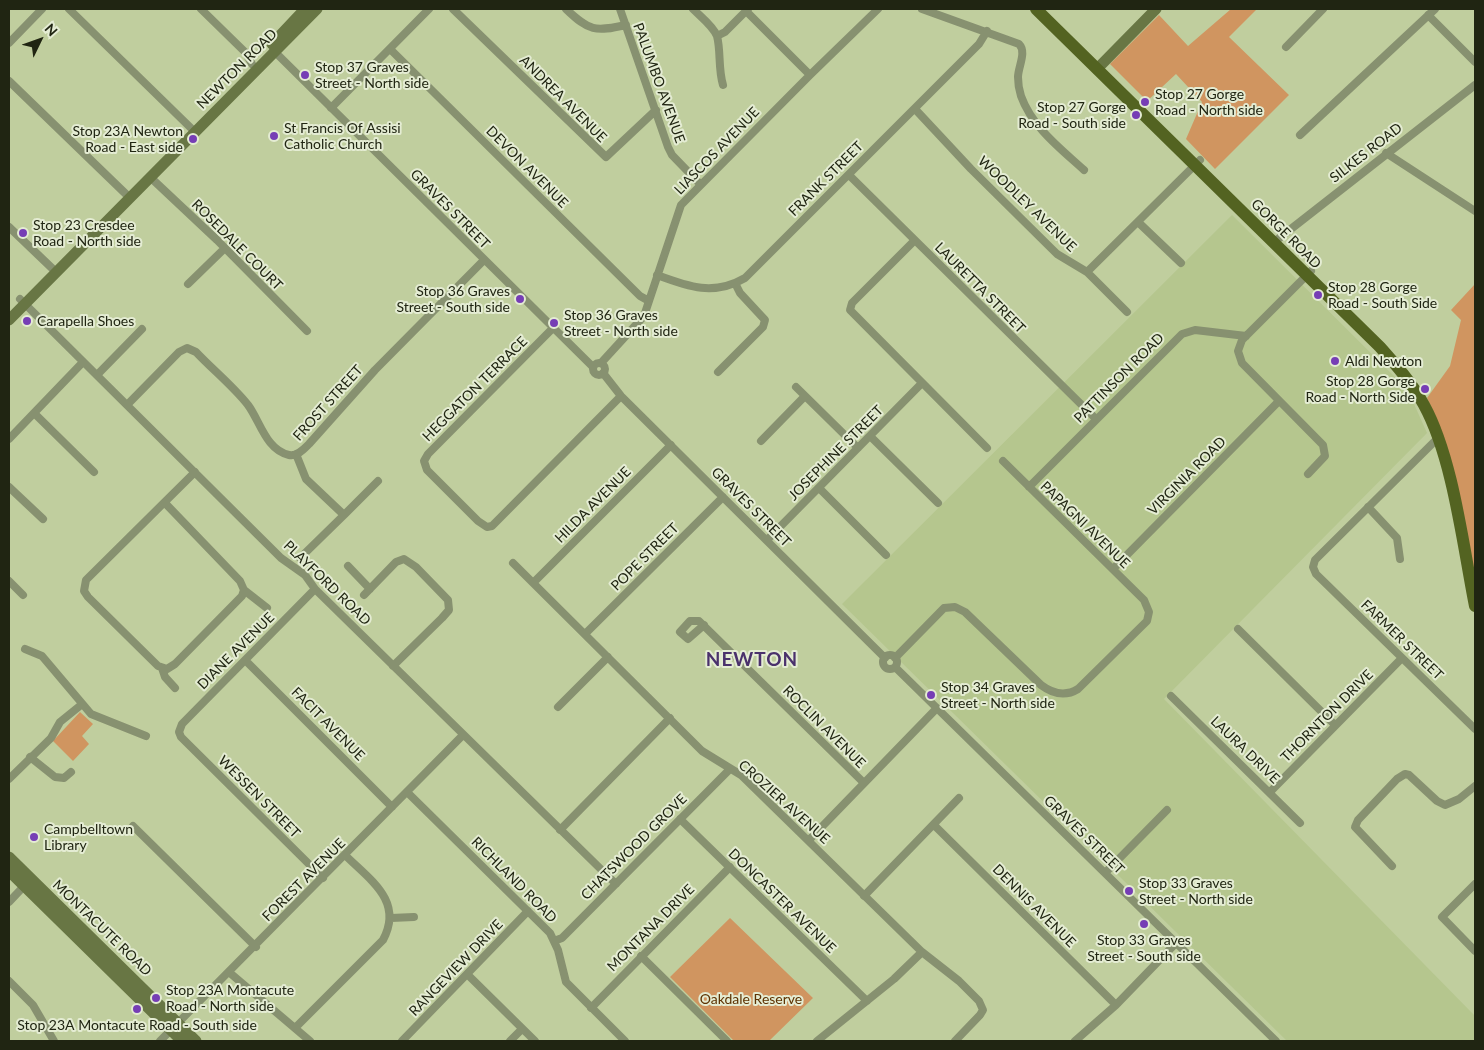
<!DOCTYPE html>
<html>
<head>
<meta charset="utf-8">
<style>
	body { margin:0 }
	#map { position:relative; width:1484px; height:1050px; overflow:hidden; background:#c0ce9e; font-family:Lato,sans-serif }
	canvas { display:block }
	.frame { position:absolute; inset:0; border:10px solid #202512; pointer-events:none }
	.north { position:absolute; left:15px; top:15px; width:50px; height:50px; -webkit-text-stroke:4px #e4ecd3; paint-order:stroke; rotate:48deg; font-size:14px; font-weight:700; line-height:20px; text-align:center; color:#202512 }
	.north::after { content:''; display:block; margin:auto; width:18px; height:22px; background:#202512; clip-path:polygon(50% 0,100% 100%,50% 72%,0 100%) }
</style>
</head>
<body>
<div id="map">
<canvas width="1484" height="1050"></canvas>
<div class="frame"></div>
<div class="north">N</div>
</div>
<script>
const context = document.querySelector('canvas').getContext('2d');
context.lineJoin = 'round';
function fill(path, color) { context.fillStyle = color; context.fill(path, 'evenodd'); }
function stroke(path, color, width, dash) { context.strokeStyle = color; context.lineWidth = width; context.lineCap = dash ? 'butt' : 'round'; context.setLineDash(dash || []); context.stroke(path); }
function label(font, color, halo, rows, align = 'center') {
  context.font = font + ' Lato,sans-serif'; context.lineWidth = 4; context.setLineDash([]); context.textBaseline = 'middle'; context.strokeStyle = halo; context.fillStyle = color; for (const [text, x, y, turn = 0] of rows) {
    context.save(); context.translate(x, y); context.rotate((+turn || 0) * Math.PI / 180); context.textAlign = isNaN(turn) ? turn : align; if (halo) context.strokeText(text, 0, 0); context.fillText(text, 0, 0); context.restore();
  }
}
fill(new Path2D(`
	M1232,215L1401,383L1414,404L1427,433L1164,699L1475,1016V1041H1287L842,604Z`), '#b5c68e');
fill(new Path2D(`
	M1231,9H1257L1229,37L1289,95L1215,169L1186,139L1202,102L1176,74L1147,101L1110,64L1159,15L1188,46Z
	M1475,284V577C1463,516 1455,453 1427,398L1450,366L1461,320L1451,310Z
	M80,712L93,724L82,736L89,744L73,761L53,741Z
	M730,918L813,998L769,1041H734L670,977Z`), '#d09560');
stroke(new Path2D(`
	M69,9L195,132
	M201,9L245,52L252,64
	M453,9L606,157L656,110
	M566,9C589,31 595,32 626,25
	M620,9L668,147L672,155L700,184
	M693,9C701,17 713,26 717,36C721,51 718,69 723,85
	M922,9L1019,44C1027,52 1018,67 1018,77C1018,83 1019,90 1021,96C1032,127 1061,149 1084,170
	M746,11L810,75
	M1428,15L1475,62
	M717,36L725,32L748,9
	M9,43L42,9
	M1286,47L1323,9
	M390,49L640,296L649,301
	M273,50L593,367
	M9,81L130,198
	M331,108L429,9
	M915,109L971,169L1057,254L1087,272L1127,312
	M1300,135L1435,9
	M1386,153L1475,211
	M849,175L1096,419
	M150,177L217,240L307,331
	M1138,222L1181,263
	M9,227L56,272
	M914,241L852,303L850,310L987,448
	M1273,243L1475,85
	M1087,272L1200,160
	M657,275C689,287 714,296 745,278L979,44L987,31
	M188,284L225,248
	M20,299L281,558L305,575L315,589L616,884
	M553,328L428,454L424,461L427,470L478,521L487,527L492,526L621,396
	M601,363L644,316L681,205L810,75L878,9
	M593 369a6 6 0 1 1 12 0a6 6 0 1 1-12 0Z
	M718,372L763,327L765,320L740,293L735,283
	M603,373L621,396L885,658
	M97,375L142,329
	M796,387L858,448
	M127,405L179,352L187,348L196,352C213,370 233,386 248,405C260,421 266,450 289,455C297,457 304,449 309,444L375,370L484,260
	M34,413L94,472
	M870,436L938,503
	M1438,438L1315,560L1313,567L1316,574L1475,729
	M9,439L83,362
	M761,441L805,396
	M296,454L306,479L344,515L378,481
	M1308,474L1325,456L1323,445L1242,363L1238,351L1242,340L1311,271
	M9,487L43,519
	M1029,487L1182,334L1195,330L1246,336
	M819,488L886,555
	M165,503L240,581L244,590L242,596L175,664L167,669L158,666L88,597L84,591L86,580L195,472
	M1368,507L1397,538L1400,559
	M767,540L922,383
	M300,558L344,515
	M513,563L702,751L741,775L922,952L959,981L979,1001L983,1010L980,1015L955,1041
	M348,566L370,589
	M1113,569L1279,401
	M9,581L23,595
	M534,582L671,445
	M315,589L182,724L179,732L181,737L323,878
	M244,590L267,608
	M364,595L396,562L404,559L416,567L448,600L449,610L442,618L393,666
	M704,625L688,639L680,632L690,621H699L864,783
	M1238,629L1335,725
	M585,634L723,497
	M25,649L42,656L91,714L146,736
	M883 662a7 7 0 1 1 14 0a7 7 0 1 1-14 0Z
	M895,658L944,608L955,607L965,612L1041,685C1053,694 1065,697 1078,689L1147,621L1149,612L1144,600L1003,461
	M245,660L392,807
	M895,667L1276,1041
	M162,668L165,677L175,688
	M1171,696L1300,823
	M558,707L608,657
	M30,757L55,777L64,778L71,772
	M9,779L51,738L60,722L81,705
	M407,792L550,933L558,950L566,982L625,1041
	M1270,792L1402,658
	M680,819L867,1001
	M934,825L1116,1005
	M133,826L256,947
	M560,830L670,718
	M809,840L937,708
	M1392,866L1355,827L1358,820L1397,779L1405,774L1409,775L1437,801L1445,805L1459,799L1475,786
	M1105,873L1167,810
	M1475,884L1442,917L1475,951
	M864,896L959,798
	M9,902L26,884
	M391,918L414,917
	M554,941L562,938L730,769
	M641,956L727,1041
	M230,973L310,1041
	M468,975L535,1041
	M9,981L33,1005L54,1041
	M591,1008L730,867
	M296,1027L383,940C404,901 370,880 345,855
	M160,1041L463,735
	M402,1041L528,911
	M510,1041L522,1029
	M817,1041L894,979L922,952
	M1075,1041L1116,1005L1176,943`), '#879170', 8);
stroke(new Path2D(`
	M272,44L305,9
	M1097,69L1156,9
	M9,320L317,9
	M9,857L196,1041
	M9,871L182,1041`), '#687644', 11);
stroke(new Path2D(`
	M1036,9L1380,347C1396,365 1412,383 1424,405C1453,458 1463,546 1475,606`), '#536321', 12);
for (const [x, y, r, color] of [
	[305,75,5,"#763eb5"],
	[1145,102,5,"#763eb5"],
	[1136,115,5,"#763eb5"],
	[274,136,5,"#763eb5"],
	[193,139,5,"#763eb5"],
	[23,233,5,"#763eb5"],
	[1318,295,5,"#763eb5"],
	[520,299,5,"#763eb5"],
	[27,321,5,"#763eb5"],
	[554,323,5,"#763eb5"],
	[1335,361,5,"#763eb5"],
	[1425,389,5,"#763eb5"],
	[931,695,5,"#763eb5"],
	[34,837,5,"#763eb5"],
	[1129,891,5,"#763eb5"],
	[1144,924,5,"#763eb5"],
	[156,998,5,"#763eb5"],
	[137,1009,5,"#763eb5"]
]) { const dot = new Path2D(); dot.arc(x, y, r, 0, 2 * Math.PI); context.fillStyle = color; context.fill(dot); stroke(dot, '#e4ecd3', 2); }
label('14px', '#202512', '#e4ecd3', [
	["Stop 37 Graves",315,67],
	["Street - North side",315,83],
	["Stop 27 Gorge",1155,94],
	["Road - North side",1155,110],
	["Stop 27 Gorge",1126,107,"right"],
	["Road - South side",1126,123,"right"],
	["St Francis Of Assisi",284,128],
	["Catholic Church",284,144],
	["Stop 23A Newton",183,131,"right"],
	["Road - East side",183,147,"right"],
	["Stop 23 Cresdee",33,225],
	["Road - North side",33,241],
	["Stop 28 Gorge",1328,287],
	["Road - South Side",1328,303],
	["Stop 36 Graves",510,291,"right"],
	["Street - South side",510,307,"right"],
	["Stop 36 Graves",564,315],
	["Street - North side",564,331],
	["Carapella Shoes",37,321],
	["Aldi Newton",1345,361],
	["Stop 28 Gorge",1415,381,"right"],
	["Road - North Side",1415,397,"right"],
	["Stop 34 Graves",941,687],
	["Street - North side",941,703],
	["Campbelltown",44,829],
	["Library",44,845],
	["Stop 33 Graves",1139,883],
	["Street - North side",1139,899],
	["Stop 33 Graves",1144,940,"center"],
	["Street - South side",1144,956,"center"],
	["Stop 23A Montacute",166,990],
	["Road - North side",166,1006],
	["Stop 23A Montacute Road - South side",137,1025,"center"]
], 'left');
label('14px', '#202512', '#e4ecd3', [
	["NEWTON ROAD",237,69,-45],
	["PALUMBO AVENUE",659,83,70],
	["ANDREA AVENUE",563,99,45],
	["LIASCOS AVENUE",717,151,-46],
	["SILKES ROAD",1366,153,-38],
	["DEVON AVENUE",527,167,45],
	["FRANK STREET",826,179,-45],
	["WOODLEY AVENUE",1027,204,44],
	["GRAVES STREET",450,209,45],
	["GORGE ROAD",1286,234,45],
	["ROSEDALE COURT",237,245,45],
	["LAURETTA STREET",980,288,45],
	["PATTINSON ROAD",1119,378,-45],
	["HEGGATON TERRACE",475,389,-45],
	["FROST STREET",328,403,-48],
	["JOSEPHINE STREET",836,453,-45],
	["VIRGINIA ROAD",1187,476,-45],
	["HILDA AVENUE",593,505,-45],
	["GRAVES STREET",751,507,45],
	["PAPAGNI AVENUE",1085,525,44],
	["POPE STREET",645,557,-45],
	["PLAYFORD ROAD",327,583,44],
	["FARMER STREET",1402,640,44],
	["DIANE AVENUE",236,651,-45],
	["THORNTON DRIVE",1327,716,-45],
	["FACIT AVENUE",328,724,45],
	["ROCLIN AVENUE",824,727,45],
	["LAURA DRIVE",1245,750,44],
	["WESSEN STREET",259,797,45],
	["CROZIER AVENUE",784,802,42],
	["GRAVES STREET",1084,835,44],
	["CHATSWOOD GROVE",634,847,-45],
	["FOREST AVENUE",304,880,-45],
	["RICHLAND ROAD",514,880,45],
	["DONCASTER AVENUE",782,901,44],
	["DENNIS AVENUE",1034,906,45],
	["MONTACUTE ROAD",102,928,44],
	["MONTANA DRIVE",651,928,-45],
	["RANGEVIEW DRIVE",456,968,-46]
]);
label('14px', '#5d3202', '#e4ecd3', [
	["Oakdale Reserve",751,999]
]);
context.letterSpacing = '1px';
label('bold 19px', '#4a316c', '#e4ecd3', [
	["NEWTON",752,660]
]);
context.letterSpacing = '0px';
</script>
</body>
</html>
